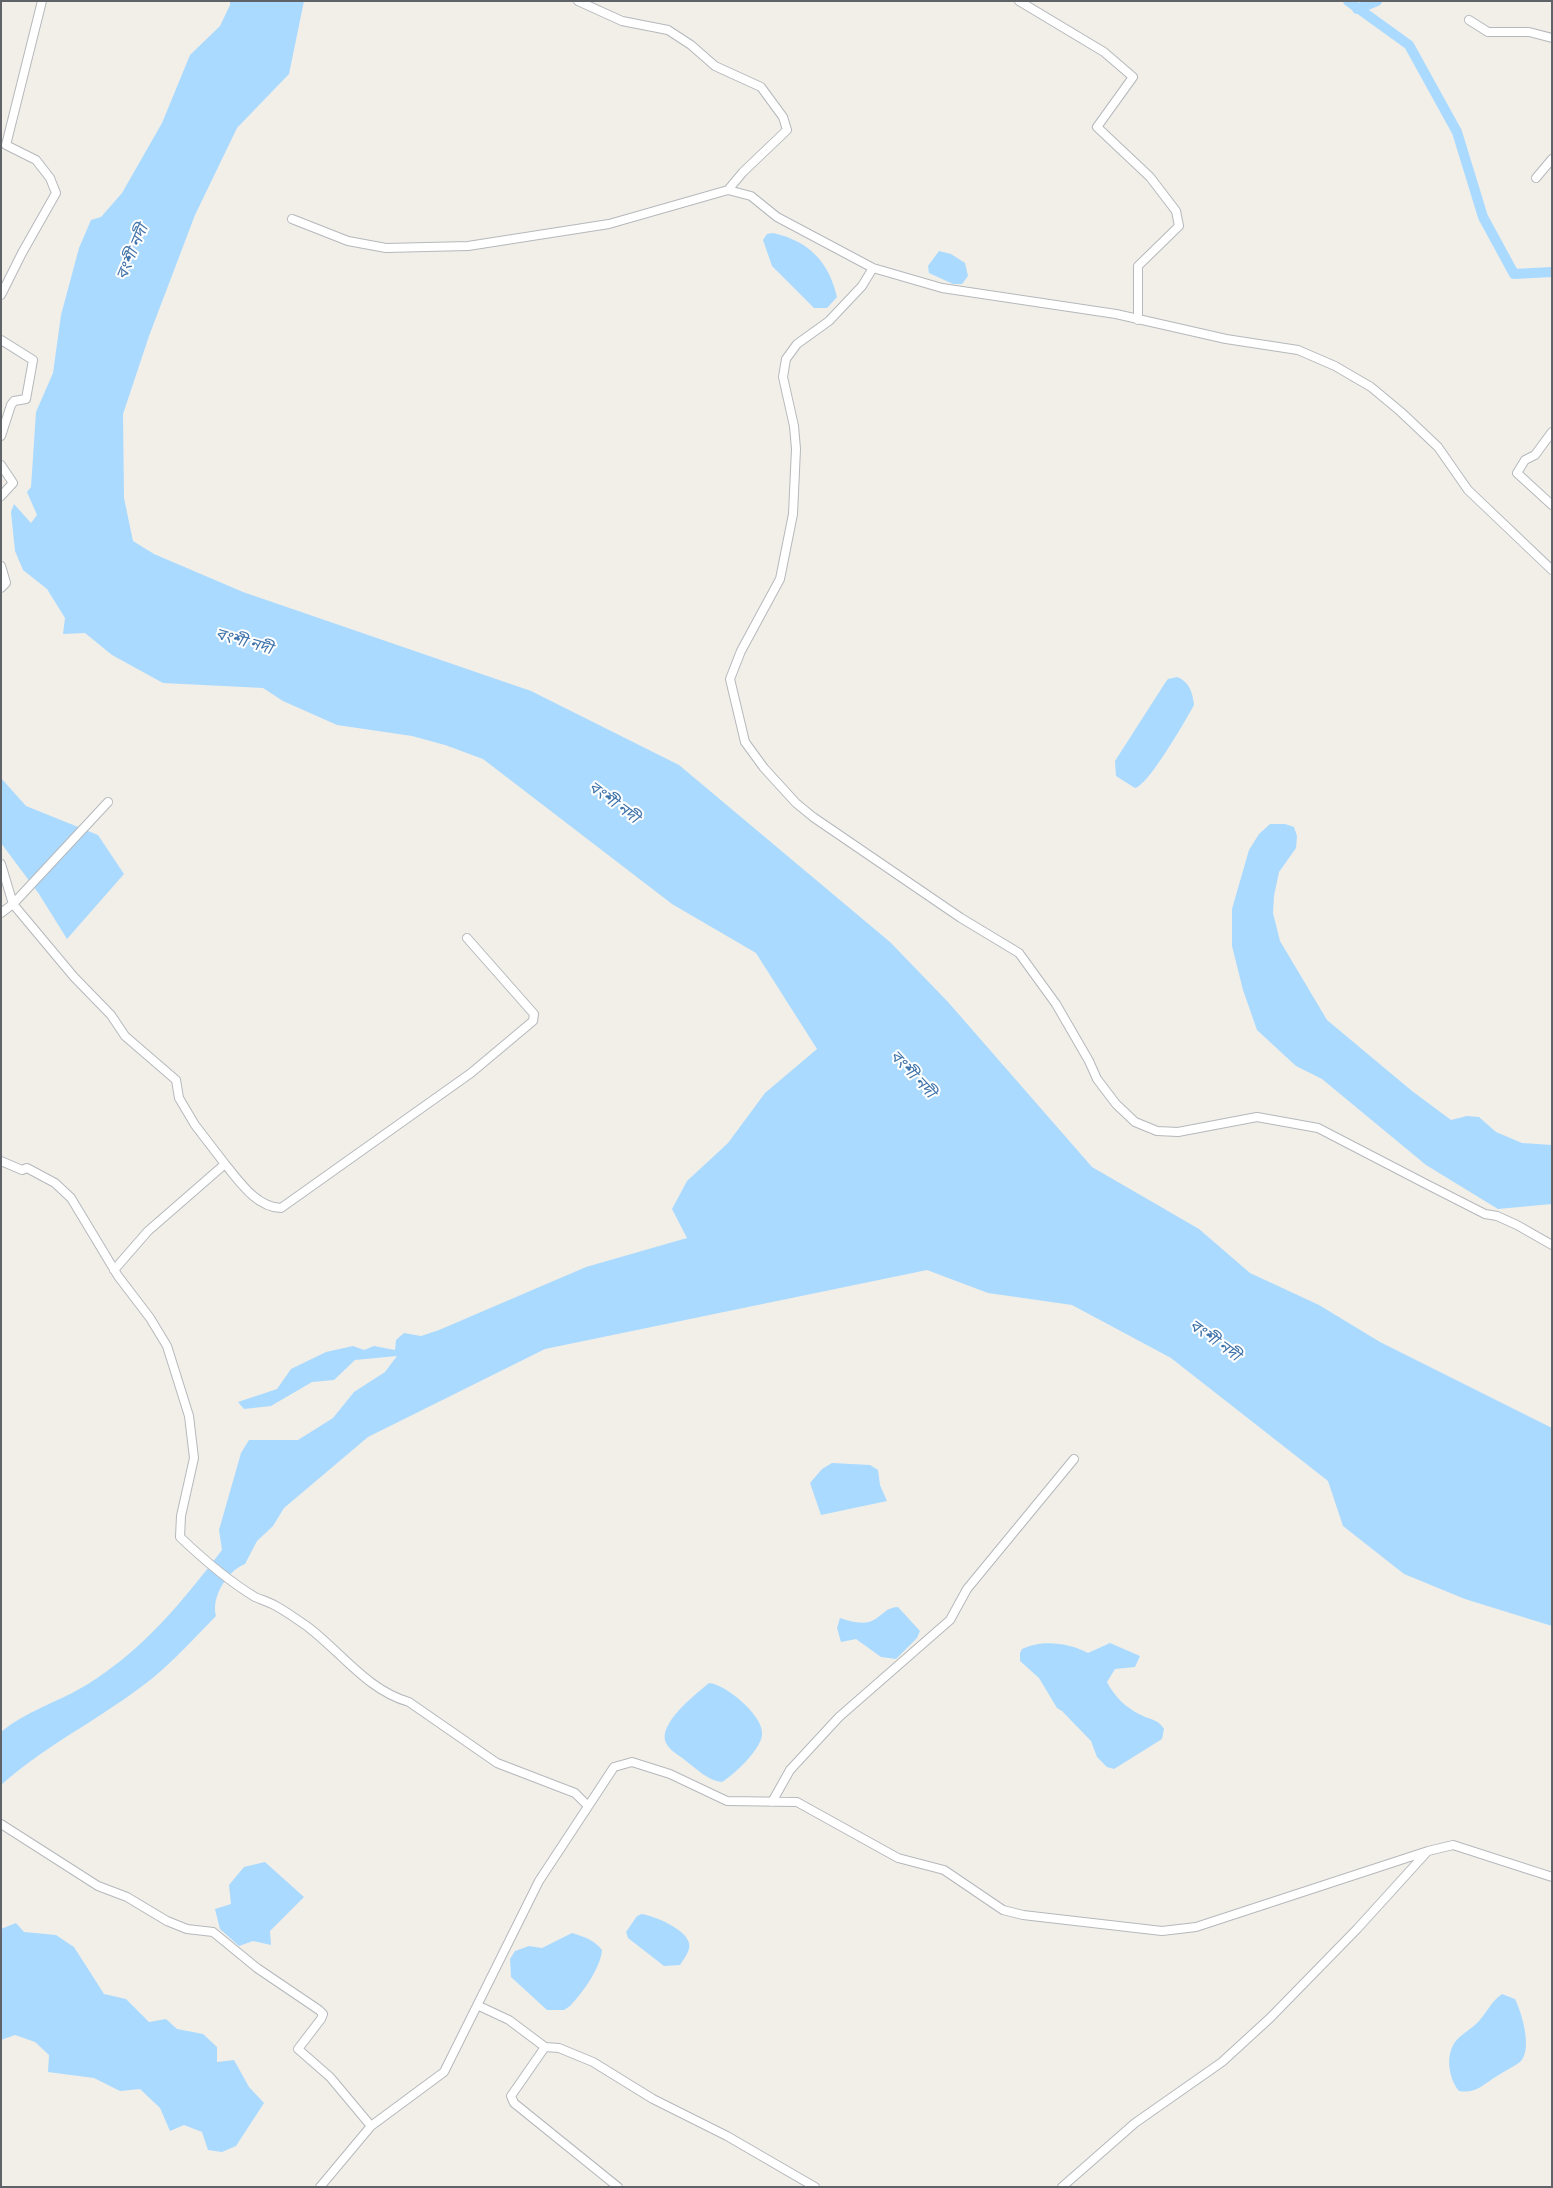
<!DOCTYPE html>
<html>
<head>
<meta charset="utf-8">
<style>
	body { margin:0 }
	#map { position:relative; width:1553px; height:2188px; overflow:hidden; background:#f1efe8; font-family:Ubuntu,sans-serif }
	canvas { display:block }
	.frame { position:absolute; inset:0; border:2px solid #5f6368; pointer-events:none }
</style>
</head>
<body>
<div id="map">
<canvas width="1553" height="2188"></canvas>
<div class="frame"></div>
</div>
<script>
const context = document.querySelector('canvas').getContext('2d');
context.lineJoin = 'round';
function fill(path, color) { context.fillStyle = color; context.fill(path, 'evenodd'); }
function stroke(path, color, width, dash) { context.strokeStyle = color; context.lineWidth = width; context.lineCap = dash ? 'butt' : 'round'; context.setLineDash(dash || []); context.stroke(path); }
function label(font, color, halo, rows, align = 'center') {
  context.font = font + ' Ubuntu,"Noto Sans Bengali",sans-serif'; context.lineWidth = 4; context.setLineDash([]); context.textBaseline = 'middle'; context.strokeStyle = halo; context.fillStyle = color; for (const [text, x, y, turn = 0] of rows) {
    context.save(); context.translate(x, y); context.rotate((+turn || 0) * Math.PI / 180); context.textAlign = isNaN(turn) ? turn : align; if (halo) context.strokeText(text, 0, 0); context.fillText(text, 0, 0); context.restore();
  }
}
fill(new Path2D(`
	M230,1H304L289,74L237,128L195,215L149,336L123,414L124,498L133,541L154,554L243,592L531,691L679,765L890,942L948,1002L1092,1167L1199,1229L1250,1273L1319,1305L1380,1342L1552,1428V1626L1465,1599L1404,1574L1343,1526L1328,1481L1171,1358L1072,1305L988,1293L927,1270L545,1349L368,1437L284,1508L273,1526L257,1541L245,1564C227,1571 211,1597 216,1616C198,1634 181,1653 162,1670C113,1713 50,1741 1,1785V1732C26,1711 61,1701 88,1684C145,1648 182,1602 222,1550L219,1530L241,1453L249,1440H298L333,1418L354,1392L385,1372L397,1356L355,1360L334,1380L312,1382L271,1406L244,1409L238,1402L277,1389L291,1369L326,1352L353,1346L364,1350L374,1346L395,1350L396,1340L404,1333L421,1336L439,1330L586,1267L687,1238L672,1209L687,1181L728,1143L765,1093L817,1049L756,953L672,904L483,759L445,745L412,736L337,725L283,701L263,688L163,683L112,655L85,633L63,634L65,618L47,589L23,570L15,551L11,512L14,504L31,523L37,515L27,492L31,487L36,412L53,373L61,315L79,248L91,220L101,217L122,193L162,123L190,55L220,26L230,5Z
	M773,233C809,241 829,262 837,297L827,308H814L772,266L763,240L767,234Z
	M939,251L951,254L965,263L968,276L962,284H953L929,273L928,266Z
	M1177,677C1189,681 1193,693 1194,705C1186,720 1148,786 1135,788L1116,776L1115,761L1165,683L1168,679Z
	M1,778L26,806L98,835L124,874L67,939L39,894L1,843Z
	M1270,824H1285L1294,827L1297,836L1296,848L1279,872L1274,896L1273,913L1280,941L1327,1020L1412,1091L1451,1120L1467,1116L1479,1117L1496,1132L1522,1143L1552,1145V1204L1498,1209L1426,1165L1322,1079L1296,1066L1257,1030L1243,990L1232,946V909L1249,850L1259,834Z
	M832,1463L870,1465L878,1470L880,1485L887,1501L821,1515L810,1483L822,1469Z
	M898,1607L920,1631L917,1638L896,1659L881,1657L856,1639L841,1642L837,1628L840,1618C849,1621 859,1624 869,1622C880,1619 885,1607 898,1607Z
	M1110,1643L1140,1656L1135,1667L1115,1669L1107,1682C1114,1696 1126,1708 1141,1715C1151,1720 1158,1719 1164,1729L1162,1739L1114,1769L1107,1767L1097,1757L1091,1741L1062,1711L1057,1708L1039,1678L1020,1661V1653L1022,1649C1042,1639 1070,1643 1088,1653Z
	M709,1683C726,1684 765,1717 762,1735C761,1749 734,1775 722,1782C707,1780 698,1770 686,1761C679,1755 670,1751 666,1743C657,1724 696,1694 709,1683Z
	M265,1862L304,1897L270,1931L271,1945L253,1941L239,1946L220,1929L215,1909L231,1904L229,1885L244,1867Z
	M642,1914C654,1916 686,1929 689,1943C691,1950 684,1959 680,1965L664,1966L628,1938L626,1932L637,1916Z
	M16,1923L24,1932L56,1935L74,1947L104,1994L126,1999L149,2022L166,2019L177,2029L203,2034L217,2047V2062L234,2060L249,2087L264,2103L236,2146L222,2152L208,2150L202,2132L184,2125L170,2131L160,2108L140,2089L120,2091L94,2078L48,2072L49,2055L35,2042L15,2035L1,2040V1929Z
	M572,1933C585,1937 594,1940 602,1950C601,1967 582,1994 570,2006L564,2010H547L511,1977L510,1959L515,1951L529,1946L542,1948Z
	M1502,1994L1515,1999C1522,2013 1533,2050 1520,2062C1514,2067 1504,2071 1497,2076C1483,2084 1477,2094 1459,2091C1449,2079 1445,2056 1455,2042C1461,2034 1472,2029 1479,2021C1488,2011 1490,2003 1502,1994Z`), '#aadaff');
stroke(new Path2D(`
	M1348,1L1409,45L1457,132L1483,217L1514,274L1552,272
	M1357,9L1377,1`), '#aadaff', 10);
const minor = new Path2D(`
	M578,1L622,21L668,30L691,45L715,66L761,87L783,117L787,130L743,172L728,190
	M1019,1L1104,52L1133,77L1097,127L1150,177L1176,211L1179,226L1138,266V320
	M1469,20L1488,32H1529L1552,38
	M1536,178L1552,159
	M292,219L348,241L386,248L468,246L609,224L728,190L751,196L777,217L873,268L942,288L1116,314L1226,339L1298,350L1335,366L1371,387L1401,412L1438,447L1468,490L1552,570
	M873,268L862,286L829,321L797,344L786,359L783,377L794,426L796,449L793,514L780,579L741,651L730,679L745,742L764,768L796,803L813,817L961,918L1019,953L1056,1004L1089,1061L1097,1079L1116,1104L1135,1122L1157,1131L1178,1132L1257,1117L1318,1128L1428,1185L1485,1214L1497,1216L1517,1225L1552,1245
	M1,295L22,253L56,193L50,178L36,160L6,145L42,1
	M1,340L33,360L26,399L14,401L11,405L1,436
	M1552,432L1535,455L1525,460L1517,473L1552,505
	M1,465L13,483L1,496
	M1,566L6,583L1,588
	M1,864L13,904L74,977L111,1015L125,1036L176,1080L179,1098L195,1125L225,1164L148,1231L114,1270
	M1,913L13,904L108,802
	M1,1161L22,1170L27,1168L55,1183L71,1198L118,1276L150,1318L167,1346L189,1416L194,1458L181,1516L180,1537C203,1559 227,1580 255,1597C262,1600 269,1602 276,1606C287,1612 298,1620 308,1627C341,1652 367,1690 409,1702L497,1763L575,1793L587,1805
	M225,1164C240,1182 256,1207 281,1208L471,1073L533,1021L534,1014L467,938
	M772,1802L790,1770L839,1717L950,1620L967,1589L1074,1459
	M1,1824L98,1886L127,1897L167,1921L187,1929L213,1932L257,1968L319,2010L323,2014L321,2019L298,2049L330,2077L371,2126
	M479,2006L509,2020L545,2047L559,2048L593,2062L653,2099L727,2136L815,2187
	M545,2047L511,2096L514,2103L618,2187
	M320,2187L371,2126L444,2072L539,1881L614,1767L632,1762L670,1774L727,1801L797,1802L898,1858L944,1870L1003,1910L1023,1915L1162,1931L1196,1927L1428,1851L1453,1845L1552,1877
	M1062,2187L1135,2123L1222,2062L1270,2018L1357,1929L1426,1853`);
stroke(minor, '#b5b8bc', 10);
stroke(minor, '#fff', 8);
label('italic 16px', '#4174aa', '#fff', [
	["বংশী নদী",132,252,-67],
	["বংশী নদী",244,641,16],
	["বংশী নদী",614,802,37],
	["বংশী নদী",913,1074,47],
	["বংশী নদী",1215,1340,36]
]);
</script>
</body>
</html>
